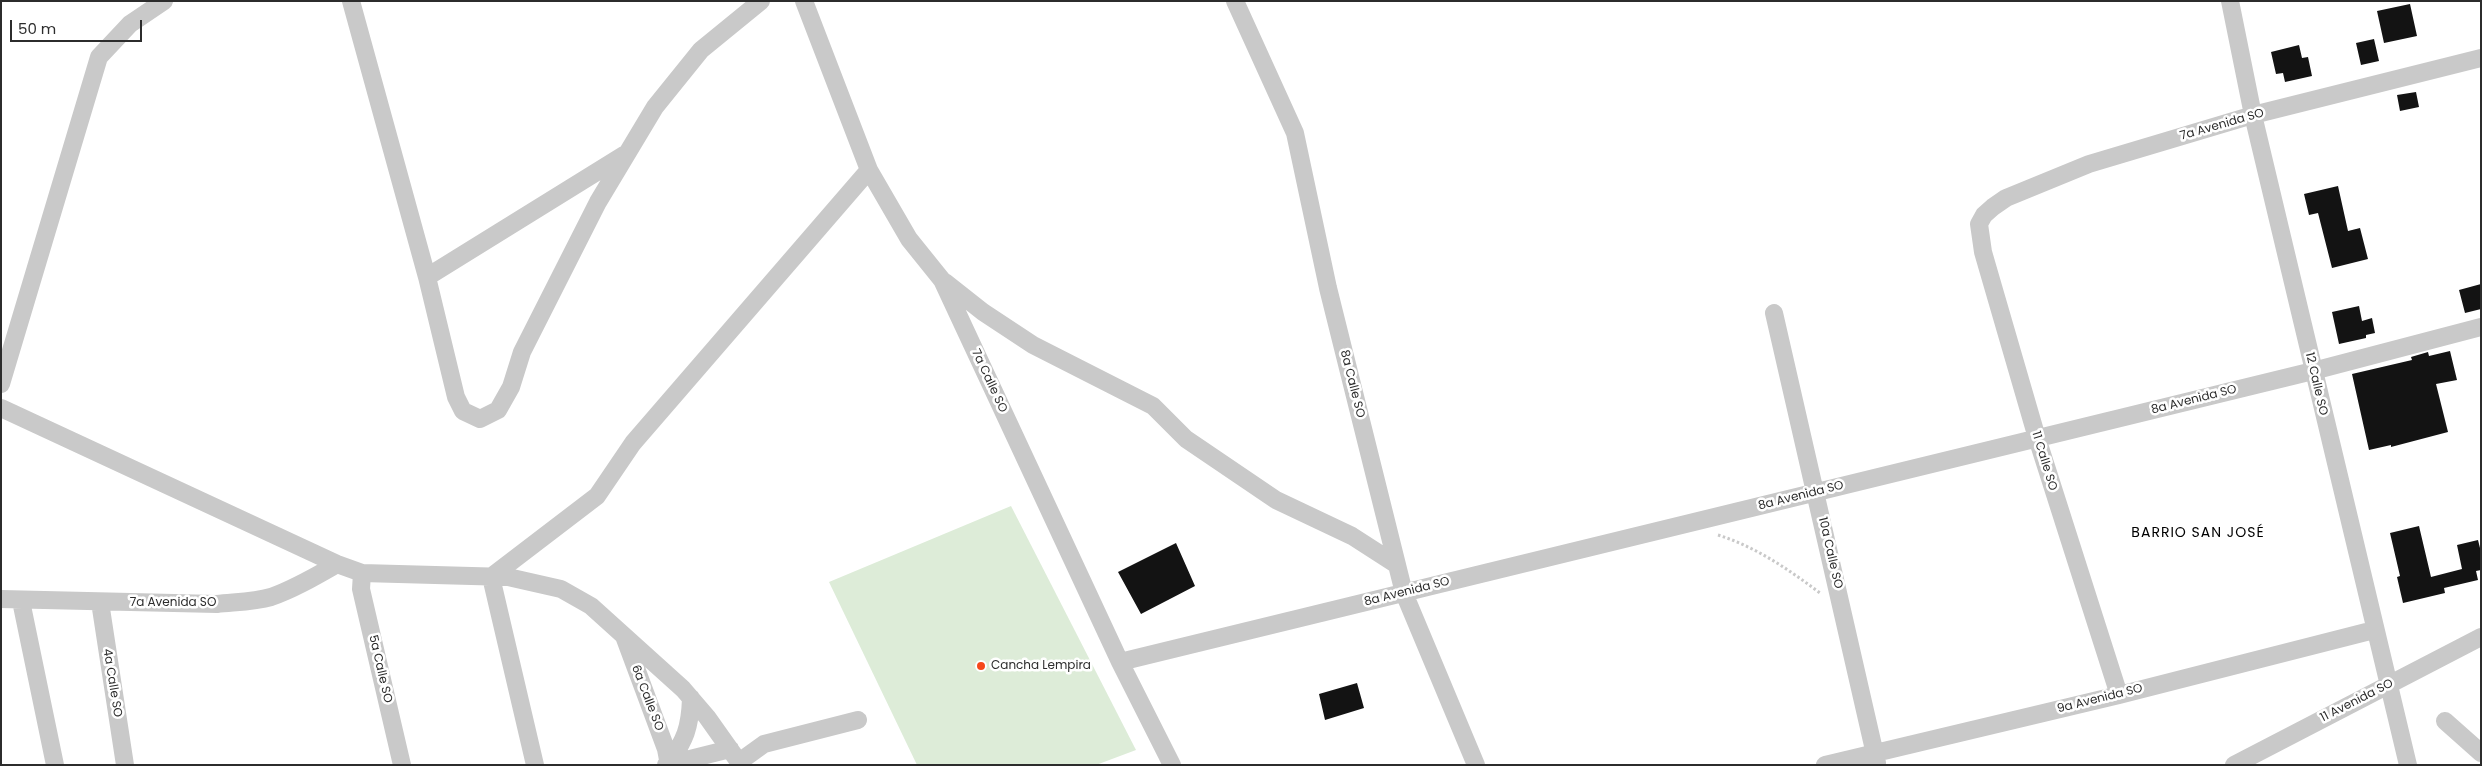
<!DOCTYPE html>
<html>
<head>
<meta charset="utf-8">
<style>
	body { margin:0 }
	#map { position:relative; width:2482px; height:766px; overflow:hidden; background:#fff; font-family:Poppins,sans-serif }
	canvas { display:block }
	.frame { position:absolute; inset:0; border:2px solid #2c2c2c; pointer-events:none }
	.scale { position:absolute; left:10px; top:20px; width:132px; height:22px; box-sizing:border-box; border:2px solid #2c2c2c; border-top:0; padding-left:6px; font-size:15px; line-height:18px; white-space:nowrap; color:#2c2c2c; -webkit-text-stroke:4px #fff; paint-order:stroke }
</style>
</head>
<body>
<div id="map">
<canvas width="2482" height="766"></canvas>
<div class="frame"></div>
<div class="scale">50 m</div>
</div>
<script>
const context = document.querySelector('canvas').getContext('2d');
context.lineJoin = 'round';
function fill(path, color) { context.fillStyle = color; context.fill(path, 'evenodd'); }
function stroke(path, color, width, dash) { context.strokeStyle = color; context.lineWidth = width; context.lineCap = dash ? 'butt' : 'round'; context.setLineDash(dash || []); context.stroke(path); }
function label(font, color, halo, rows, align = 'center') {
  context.font = font + ' Poppins,sans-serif'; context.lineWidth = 5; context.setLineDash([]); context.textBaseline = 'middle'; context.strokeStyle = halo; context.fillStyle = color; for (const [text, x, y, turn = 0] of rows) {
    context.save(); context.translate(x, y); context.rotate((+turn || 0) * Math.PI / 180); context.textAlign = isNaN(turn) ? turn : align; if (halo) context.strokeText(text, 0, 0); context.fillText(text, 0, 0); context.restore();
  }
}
fill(new Path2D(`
	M1011,506L1136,750L1096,765H917L829,582Z`), '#ddecd8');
fill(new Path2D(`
	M2410,4L2417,36L2384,43L2377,11Z
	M2374,39L2379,61L2361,65L2356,43Z
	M2299,45L2302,58L2308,57L2312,76L2285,82L2283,73L2276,74L2271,52Z
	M2416,92L2419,107L2400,111L2397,95Z
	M2338,186L2348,231L2360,228L2368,259L2332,268L2318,213L2309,215L2304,194Z
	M2481,284V309L2465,313L2459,290Z
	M2359,306L2362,321L2372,318L2375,333L2366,335V338L2339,344L2332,312Z
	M2450,351L2457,380L2436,384L2448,432L2391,447V445L2369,450L2352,374L2412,360L2411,357L2428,352L2429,356Z
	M2419,526L2431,577L2462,569L2457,545L2478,540L2481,552V570L2476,571L2478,580L2444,588L2445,593L2403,603L2397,577L2400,576L2390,533Z
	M1176,543L1195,586L1141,614L1118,572Z
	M1357,683L1364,708L1325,720L1319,694Z`), '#131313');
stroke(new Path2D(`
	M1718,535C1756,547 1788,569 1820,593`), '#c9c9c9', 3, [2.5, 2.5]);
stroke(new Path2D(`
	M351,1L427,277L456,397L463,411L480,419L498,410L511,387L522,352L598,202L655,107L701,50L761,1
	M804,1L869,170L909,239L942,280L1120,662L1172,765
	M1235,1L1295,133L1328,288L1404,593L1476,765
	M2230,1L2253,115L2408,765
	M427,277L624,155
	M945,282L983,312L1033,345L1153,406L1186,439L1276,500L1352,536L1397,565
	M1774,313L1877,763
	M1,384L99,57L130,24L164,1
	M1,408L337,564L362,573L508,577L561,589L591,606L683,689L707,717L741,765
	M362,573L361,589L402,765
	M1,599L217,604C234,602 254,602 271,597C294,589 316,576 337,564
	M21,601L55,765
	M100,602L125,765
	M624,636L666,749L669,765
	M1120,662L2313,371L2481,327
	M2119,695L2037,438L1983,252L1979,224L1984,215L1993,207L2006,198L2089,164L2253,115L2481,58
	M2445,721L2481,753
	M739,762L764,744L858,720
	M669,764C685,739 690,729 691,698
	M535,765L491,577L597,496L633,443L869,170
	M666,765L730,749
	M1825,765L2119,695L2374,630
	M2234,765L2481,637`), '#c9c9c9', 18);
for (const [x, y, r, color] of [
	[981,666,5,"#f6481b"]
]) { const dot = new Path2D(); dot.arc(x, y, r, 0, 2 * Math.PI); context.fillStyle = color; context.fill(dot); stroke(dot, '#fff', 2); }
label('12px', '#2c2c2c', '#fff', [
	["7a Avenida SO",2222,125,-16],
	["7a Calle SO",989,381,65],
	["8a Calle SO",1352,384,76],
	["12 Calle SO",2316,384,77],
	["8a Avenida SO",2194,400,-14],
	["11 Calle SO",2044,461,73],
	["8a Avenida SO",1801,496,-14],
	["10a Calle SO",1830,553,77],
	["8a Avenida SO",1407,592,-14],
	["7a Avenida SO",173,603],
	["5a Calle SO",380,669,77],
	["4a Calle SO",112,683,81],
	["6a Calle SO",647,698,69],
	["9a Avenida SO",2100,699,-14],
	["11 Avenida SO",2357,701,-27]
]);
label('12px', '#2c2c2c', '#fff', [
	["Cancha Lempira",991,666]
], 'left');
context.letterSpacing = '1px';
label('14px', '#000', '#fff', [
	["BARRIO SAN JOSÉ",2198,533]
]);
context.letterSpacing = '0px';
</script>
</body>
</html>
